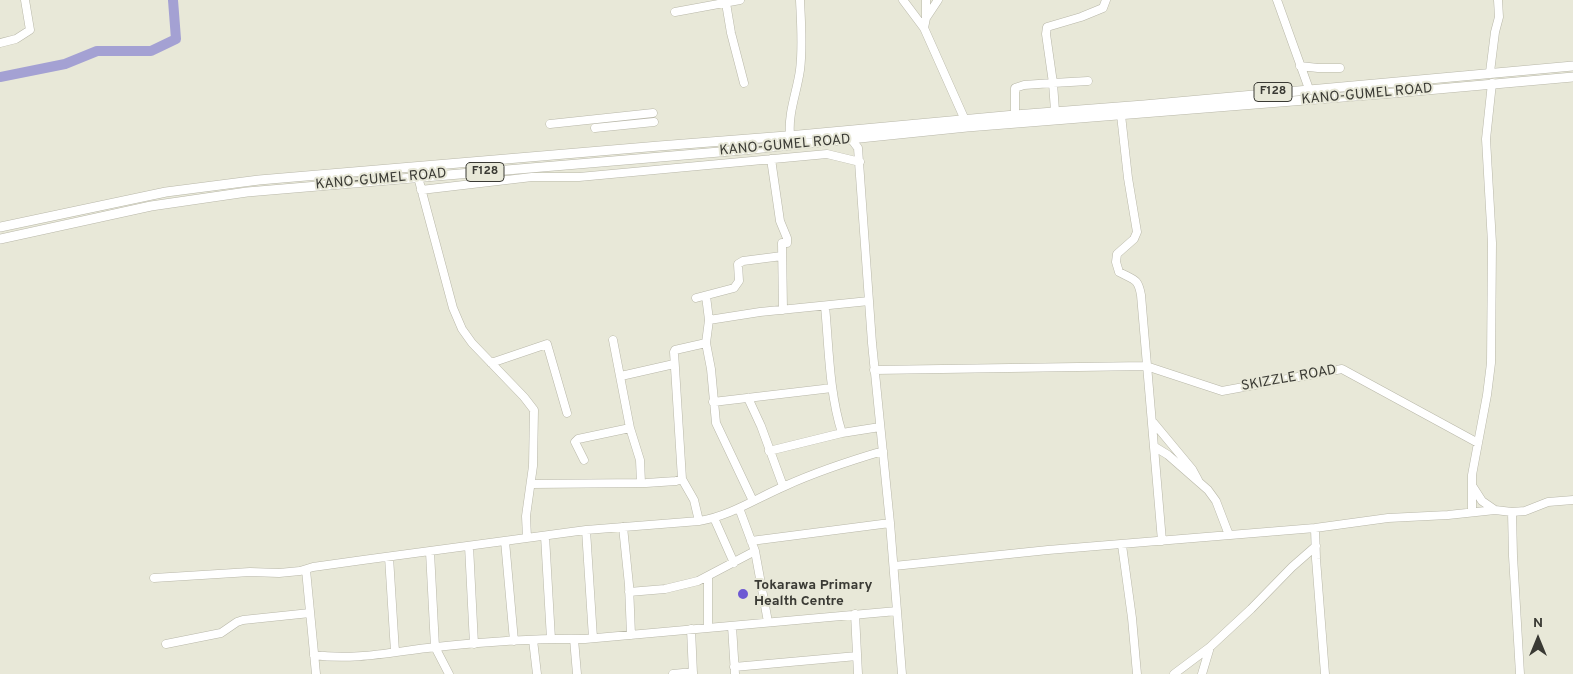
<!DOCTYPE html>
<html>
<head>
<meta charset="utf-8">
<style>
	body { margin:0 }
	#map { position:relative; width:1573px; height:674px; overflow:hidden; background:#e8e8d8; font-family:Overpass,sans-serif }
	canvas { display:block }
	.north { position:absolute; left:1513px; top:614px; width:50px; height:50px; -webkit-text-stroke:4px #e8e8d8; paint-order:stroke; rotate:0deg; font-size:14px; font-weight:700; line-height:20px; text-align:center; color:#3a3a34 }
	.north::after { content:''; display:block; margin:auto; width:18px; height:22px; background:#3a3a34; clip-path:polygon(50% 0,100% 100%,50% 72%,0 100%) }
</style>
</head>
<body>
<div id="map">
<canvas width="1573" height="674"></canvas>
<div class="north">N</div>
</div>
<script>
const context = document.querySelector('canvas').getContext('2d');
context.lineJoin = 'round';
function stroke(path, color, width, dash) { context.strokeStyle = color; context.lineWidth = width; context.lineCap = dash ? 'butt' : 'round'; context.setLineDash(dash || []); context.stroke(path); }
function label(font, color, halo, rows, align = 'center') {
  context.font = font + ' Overpass,sans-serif'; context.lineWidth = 4; context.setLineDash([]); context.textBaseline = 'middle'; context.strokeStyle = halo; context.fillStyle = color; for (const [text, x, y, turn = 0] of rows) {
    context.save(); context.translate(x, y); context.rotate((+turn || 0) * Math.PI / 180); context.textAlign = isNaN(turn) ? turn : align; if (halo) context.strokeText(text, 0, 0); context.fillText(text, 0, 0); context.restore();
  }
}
stroke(new Path2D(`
	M0,77L65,64L97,51H151L176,39L173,0`), '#a4a1d3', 10);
const minor = new Path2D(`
	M903,0L924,28L965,120
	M926,0V18
	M1277,0L1309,89
	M726,3L731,33L744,83
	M675,12L740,0
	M924,28L926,18L938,0
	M0,43L16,39L30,30L25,0
	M1300,66L1318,68H1340
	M1490,72L1495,32L1499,17L1498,0
	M1088,81L1053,83L1046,34L1047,27L1081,17L1103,8L1106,0
	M1015,115V88L1024,85L1053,83L1055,111
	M1121,115L1128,178L1137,232L1134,239L1117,254L1116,262L1119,272C1134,280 1138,278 1141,295L1162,541
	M550,124L653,113
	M595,128L654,122
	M790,135C788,112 797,92 800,70C803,47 801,23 800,0
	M852,140L858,148L872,343L890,523L902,674
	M771,159L778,207L780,221L787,238V243H782L783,310
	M418,177L453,308L462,329L472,343L524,397L534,410L533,466L526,516L527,538
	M421,190L532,177H579L827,154L860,162
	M706,296L709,320L706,343L711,369L716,423L753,501
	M696,298L734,288L739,281L738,264L743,261L782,256
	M825,306C829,348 829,392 842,433
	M709,320L760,312L869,301
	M613,340L630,428L640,460L641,483
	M491,363L547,344L567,413
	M874,370L1146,366L1222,391L1342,369L1478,443
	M621,376L674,364
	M748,398L761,426L783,486
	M713,402L832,388
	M1153,422L1192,469L1198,480
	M1155,447L1168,455L1208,490L1216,501L1229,535
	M769,451L842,433L880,427
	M584,460L575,442L578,439L630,428
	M531,484L646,483L676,481L682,479
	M1473,487L1482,501L1495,510
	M739,508L755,551L768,622
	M1472,512V475L1487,395L1491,363L1492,243L1486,139L1492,83
	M1512,512L1513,556L1520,674
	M714,518L734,563
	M699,521L694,500L682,479L674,352L675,350L706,343
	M623,527L629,585L631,635
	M1315,528L1316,559L1325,674
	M586,530L593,638
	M545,536L551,639
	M505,541L514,641
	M751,541L890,523
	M1122,545L1132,618L1137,674
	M469,546L474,644
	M430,552L435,647L449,674
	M389,557L395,652
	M894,566L1048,550L1315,528L1388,518L1448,515L1495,510L1512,512L1525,511L1548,502L1573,500
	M306,570L316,674
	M708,577V627
	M154,578L250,572L279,573L300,571L313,567L363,560L586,530L699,521C730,516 757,498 785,486C816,472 849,461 883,451
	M629,592L665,589L698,581L755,551
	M855,614L858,674
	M732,626L735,674
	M691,629L693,674
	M574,639L577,674
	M533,640L537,674
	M166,644L221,633L237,622L243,620L310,613
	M314,655C355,661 396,651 436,647C485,642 535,638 585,639L897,611
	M734,667L857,656
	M673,674L693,672
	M1174,674L1210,647L1251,609L1292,567L1316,546
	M1202,674L1210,647`);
const major = new Path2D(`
	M0,227L166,192L259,180L659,146L799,135L1015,115L1144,105L1573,66
	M0,239L151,206L247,192L743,150L967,127L1393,93L1573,77`);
stroke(minor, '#b8b7a8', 9);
stroke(major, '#b8b7a8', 10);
stroke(minor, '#fff', 8);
stroke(major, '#fff', 9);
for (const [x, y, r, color] of [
	[743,594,6,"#6d59d3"]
]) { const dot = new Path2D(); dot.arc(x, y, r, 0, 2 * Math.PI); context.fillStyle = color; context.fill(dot); stroke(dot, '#e8e8d8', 2); }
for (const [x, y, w] of [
	[1273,92,38],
	[485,172,38]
]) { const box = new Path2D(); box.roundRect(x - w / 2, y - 9.5, w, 19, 4); context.fillStyle = '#e8e8d8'; context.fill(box); stroke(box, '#3a3a34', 1); }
label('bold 12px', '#3a3a34', null, [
	["F128",1273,92],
	["F128",485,172]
]);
label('14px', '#3a3a34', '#e8e8d8', [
	["KANO-GUMEL ROAD",1367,95,-5],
	["KANO-GUMEL ROAD",785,146,-5],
	["KANO-GUMEL ROAD",381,180,-5],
	["SKIZZLE ROAD",1289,379,-10]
]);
label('bold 14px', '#3a3a34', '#e8e8d8', [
	["Tokarawa Primary",754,586],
	["Health Centre",754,602]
], 'left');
</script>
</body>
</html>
